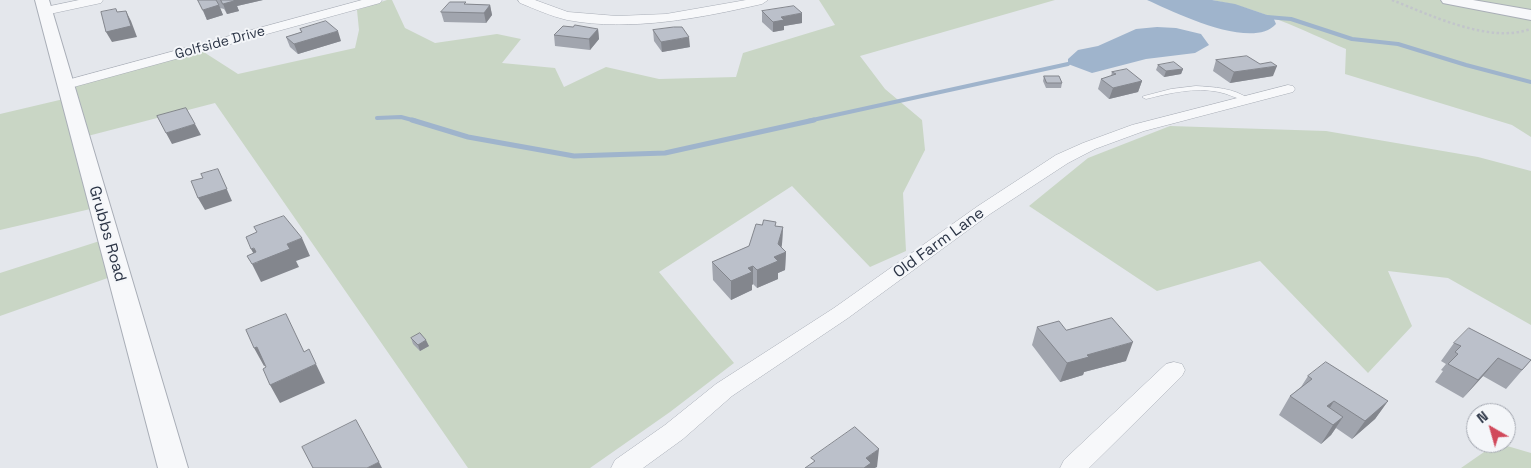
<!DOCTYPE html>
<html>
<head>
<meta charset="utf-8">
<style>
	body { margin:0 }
	#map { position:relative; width:1531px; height:468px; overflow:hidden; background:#e4e7ec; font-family:"Space Grotesk",sans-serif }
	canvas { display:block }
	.north { position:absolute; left:1466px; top:403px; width:50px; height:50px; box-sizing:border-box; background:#f4f6f9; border:1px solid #a4a8b1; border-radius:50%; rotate:322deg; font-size:14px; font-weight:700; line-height:20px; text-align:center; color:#2b3445 }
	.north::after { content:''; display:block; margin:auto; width:18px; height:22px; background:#d1495b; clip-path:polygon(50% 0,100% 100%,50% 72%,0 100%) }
</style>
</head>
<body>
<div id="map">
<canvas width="1531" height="468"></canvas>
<div class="north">N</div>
</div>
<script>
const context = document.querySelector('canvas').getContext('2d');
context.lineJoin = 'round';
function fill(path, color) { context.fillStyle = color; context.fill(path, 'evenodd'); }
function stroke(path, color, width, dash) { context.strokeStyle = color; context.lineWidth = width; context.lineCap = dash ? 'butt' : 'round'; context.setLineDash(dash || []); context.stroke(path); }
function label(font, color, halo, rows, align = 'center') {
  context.font = font + ' "Space Grotesk",sans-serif'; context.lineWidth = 4; context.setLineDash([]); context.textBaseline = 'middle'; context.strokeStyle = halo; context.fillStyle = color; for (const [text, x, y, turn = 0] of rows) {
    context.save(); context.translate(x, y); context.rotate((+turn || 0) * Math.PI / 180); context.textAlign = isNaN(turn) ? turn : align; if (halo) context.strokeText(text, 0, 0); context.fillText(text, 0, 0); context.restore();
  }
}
fill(new Path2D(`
	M387,0H392L405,28L435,43L497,34L521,39L502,63L555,68L564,87L606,67L659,79L736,77L743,53L835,25L819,0H1055L860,56L885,89L922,120L925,150L903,193L906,251L870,267L792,186L659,272L734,363L670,412L590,468H468L215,103L80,138L99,207L0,230V114L68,98L65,85L199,49L238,74L355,48L359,30L357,10Z
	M1212,0H1531V137L1512,125L1345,74L1346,49C1302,30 1259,8 1212,0Z
	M1170,126L1326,131L1478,157L1531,171V325L1448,278L1388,271L1412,326L1368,373L1260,261L1157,291L1029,206L1088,158Z
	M109,238L119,274L0,316V273Z
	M1497,443L1531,453V468H1461Z`), '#c9d6c5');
fill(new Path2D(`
	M1147,0H1212L1235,4L1273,17L1276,24C1252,51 1174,12 1147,0Z
	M1157,27L1176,28L1201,34L1209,45L1195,53L1146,59L1092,73L1068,64V59L1078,50L1098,46L1136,29Z`), '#9fb4cc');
stroke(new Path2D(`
	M1267,17L1291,19L1352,39L1398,44L1466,65L1531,82
	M377,118L401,117L416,121
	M808,121L1068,64`), '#9fb4cc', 4);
stroke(new Path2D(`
	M412,120L468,137L574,156L665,153L814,120`), '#9fb4cc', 5);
const service = new Path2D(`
	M1196,86C1214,87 1234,88 1249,99L1245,101C1236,98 1228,94 1219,92C1195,87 1170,93 1146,99L1142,97L1144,96L1171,89Z`);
const minor = new Path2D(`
	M79,0H103L101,3L45,15L39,11L41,8Z
	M362,0H382L380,3L70,88H60L58,85L60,82Z
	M518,0H535L568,12L617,16L666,14L746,0H768L762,4C700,18 631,32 567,20C550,16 535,9 520,3Z
	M1288,85L1293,86L1295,89L1293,92L1144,131L1095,149L1068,163L990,214L848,318L732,396L683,439L643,468H611L615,460L665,425L716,384L834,308L978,206L1056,155L1083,143L1132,125Z
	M1174,362L1182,364L1185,370L1182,376L1089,468H1060L1064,460L1166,364Z`);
const tertiary = new Path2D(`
	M35,0H49L188,468H158Z
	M1441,0H1473L1531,10V20L1448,4L1443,3Z`);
stroke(service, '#a9aeb7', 1);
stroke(minor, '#a9aeb7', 1);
stroke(tertiary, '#a9aeb7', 2);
stroke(new Path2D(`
	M1392,0C1430,15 1490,44 1530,29`), '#c2c5cb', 2.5, [2.5, 2.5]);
fill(service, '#f7f8fa');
fill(minor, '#f7f8fa');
fill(tertiary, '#f7f8fa');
fill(new Path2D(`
	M198,0H263L237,6L239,11L227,14L224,9L220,8L223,15L207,20Z
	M466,4L490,5L492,15L486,23L444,22L441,12Z
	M762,11L802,23L784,26V30L773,32L762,22Z
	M300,29L341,41L298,54L290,47L286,37L301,32Z
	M598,29L599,39L590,50L555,46L554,35Z
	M653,30L690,47L662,52L654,41Z
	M1216,60L1273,76L1230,83L1213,71Z
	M1158,65L1183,69L1181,74L1164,77L1156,70Z
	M1112,72L1142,81L1138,92L1109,99L1098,89L1101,79L1111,76Z
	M1044,76L1062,83L1061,88H1046L1043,81Z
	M776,226L783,227L782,244L781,248L786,252L785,270L778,273V279L757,288L753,284L752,285V290L731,300L713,280L712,262L749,246Z
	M1037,327L1066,330L1126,361L1084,372L1083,375L1060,382L1032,345Z
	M411,338L429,346L420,351L413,344Z
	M1454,343L1531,360L1506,389L1483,376L1463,398L1435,382L1443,371L1441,370L1446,364L1441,361Z
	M1308,376L1388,401L1375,419L1352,439L1336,428L1331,435L1321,444L1279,415L1290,396L1301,387Z`), '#a1a5ae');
fill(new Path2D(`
	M233,0H263L237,6L239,11L227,14L223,4Z
	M219,5L223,15L207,20L203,10Z
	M490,5L492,15L486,23L484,13Z
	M126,11L131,21L137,37L112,42L106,32Z
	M802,13V23L784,26V30L773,32V22L781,17Z
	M598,29L599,39L590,50L589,39Z
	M338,31L341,41L298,54L294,44Z
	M689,37L690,47L662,52L661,42Z
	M1277,66L1273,76L1230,83L1234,72Z
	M1183,69L1181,74L1164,77L1166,71Z
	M1142,81L1138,92L1109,99L1113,88Z
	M195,124L201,135L172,144L166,133Z
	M218,169L232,201L205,210L198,198Z
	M783,227L782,244L780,254L786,252L785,270L778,273V279L757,288V270L774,257Z
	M302,238L310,256L296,261L299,267L261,282L252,264L258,262L251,249L287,244Z
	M753,266V284L752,285V290L731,300V281L748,268Z
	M426,340L429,346L420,351L418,345Z
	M1133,342L1126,361L1084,372L1083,375L1060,382L1067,363L1087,355Z
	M257,347L267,365L264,366L254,348Z
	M1498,358L1483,376L1463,398L1478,380Z
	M316,364L325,383L280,403L270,385Z
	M1334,401L1323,419L1327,406Z
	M1388,401L1375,419L1352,439L1365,421Z
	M1343,417L1331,435L1321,444L1333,425Z
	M879,449L877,467L875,468H864L866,458Z
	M379,462L382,468H367Z`), '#83868d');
const building = new Path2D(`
	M198,0H216L219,5L203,10Z
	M221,0H234V1L223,4Z
	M450,2H466L464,4L490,5L484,13L441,12Z
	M794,6L802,13L781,17L784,20L773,22L762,11Z
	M116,9L117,12L126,11L131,26L106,32L101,12Z
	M326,21L338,31L294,44L286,37L302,32L300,29Z
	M575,25L598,29L589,39L554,35L563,26L573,27Z
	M674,27H682L689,37L661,42L653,30Z
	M1247,56L1260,64L1271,62L1277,66L1234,72L1216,60Z
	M1174,62L1183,69L1166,71L1158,65Z
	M1127,69L1142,81L1113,88L1101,79L1116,74L1112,72Z
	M1044,76H1059L1062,83H1047Z
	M186,108L195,124L166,133L157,116Z
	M218,169L227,189L198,198L191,181L203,178L201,174Z
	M284,216L302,238L287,244L290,249L252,264L247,256L256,252L254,248L251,249L246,237L257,232L254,227Z
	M764,220L776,222L775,226L783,227L778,244L786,252L774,257L778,261L757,270L753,266L748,268L752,272L731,281L712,262L749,246L756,224L762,225Z
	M286,314L304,352L309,349L316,364L270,385L263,369L266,367L257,347L254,348L246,330Z
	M1112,318L1133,342L1087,355L1089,357L1067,363L1037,327L1059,321L1066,330Z
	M1469,328L1531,360L1522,370L1498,358L1478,380L1448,364L1458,354L1455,352L1461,346L1454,343Z
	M420,333L426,340L418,345L411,338Z
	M1326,362L1388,401L1365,421L1334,401L1327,406L1343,417L1333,425L1290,396L1312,379L1308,376Z
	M356,420L379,462L367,468H313L302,447Z
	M855,427L879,449L866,458L871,463L864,468H805L815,461L811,458Z`);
fill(building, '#bbc0ca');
stroke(building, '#83868d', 1);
label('14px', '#2b3445', '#f4f6f9', [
	["Golfside Drive",220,43,-15]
]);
label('16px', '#2b3445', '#f4f6f9', [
	["Grubbs Road",107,234,74],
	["Old Farm Lane",939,243,-36]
]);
</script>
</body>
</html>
